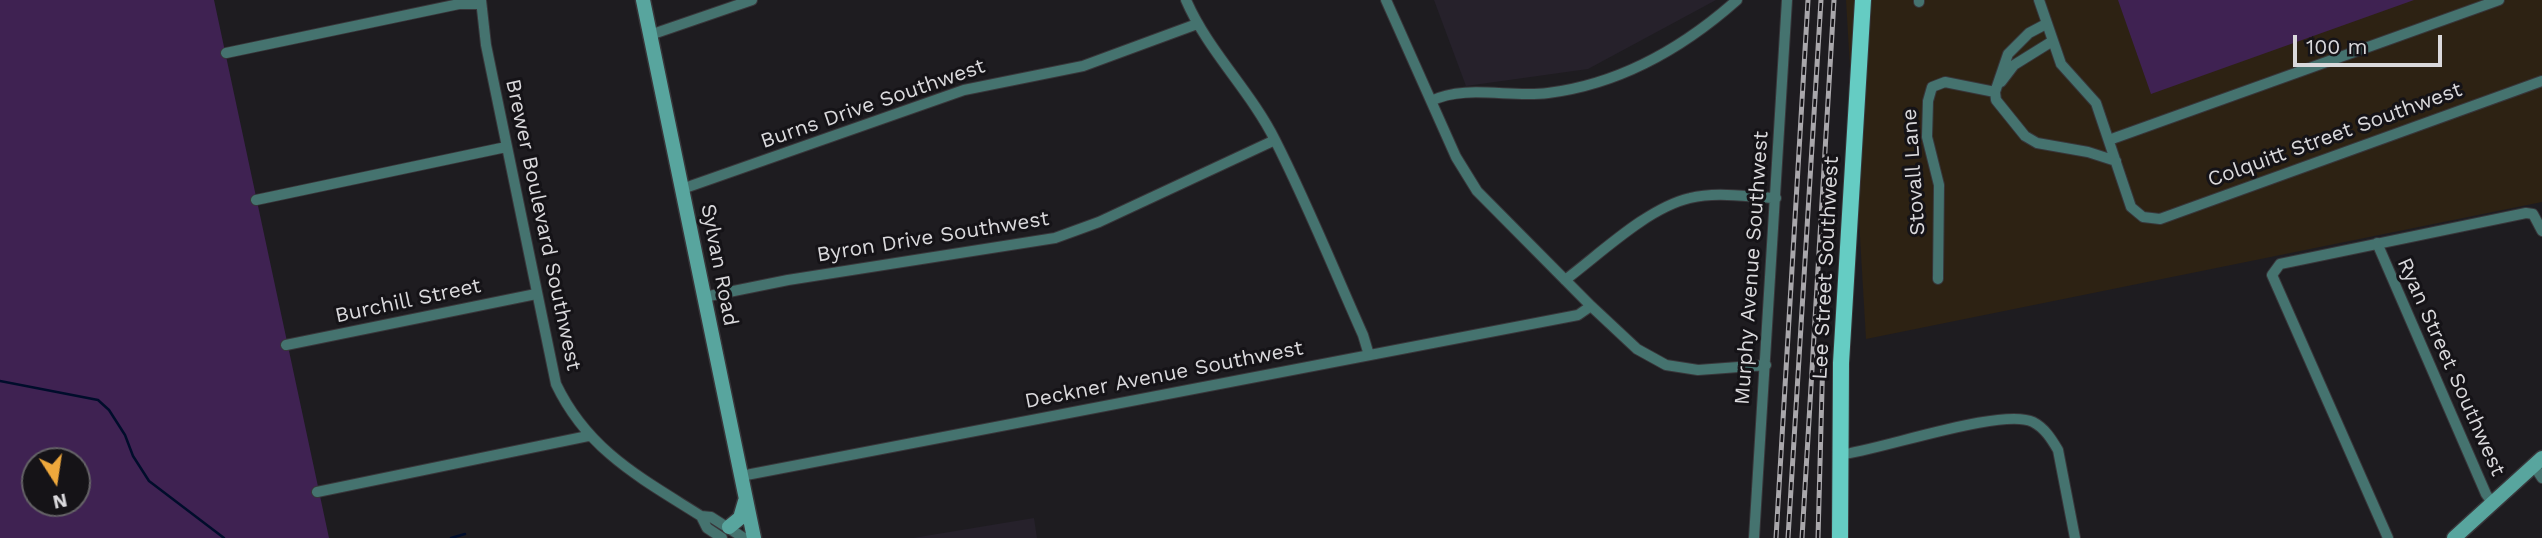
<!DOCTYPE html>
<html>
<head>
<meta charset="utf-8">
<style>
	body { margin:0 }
	#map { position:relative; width:2542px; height:538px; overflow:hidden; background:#1e1c20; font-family:"Work Sans",sans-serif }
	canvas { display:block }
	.north { position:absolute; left:21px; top:447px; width:70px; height:70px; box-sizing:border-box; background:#151317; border:2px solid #646266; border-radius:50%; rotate:168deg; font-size:19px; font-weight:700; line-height:28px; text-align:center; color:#dad9dc }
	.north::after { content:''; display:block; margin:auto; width:24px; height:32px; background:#eea83c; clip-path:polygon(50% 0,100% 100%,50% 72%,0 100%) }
	.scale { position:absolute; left:2293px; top:35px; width:149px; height:32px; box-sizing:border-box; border:4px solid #dad9dc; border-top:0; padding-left:9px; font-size:21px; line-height:24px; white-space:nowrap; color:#dad9dc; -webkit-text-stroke:5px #151317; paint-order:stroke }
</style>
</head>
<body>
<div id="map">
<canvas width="2542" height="538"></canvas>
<div class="north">N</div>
<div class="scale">100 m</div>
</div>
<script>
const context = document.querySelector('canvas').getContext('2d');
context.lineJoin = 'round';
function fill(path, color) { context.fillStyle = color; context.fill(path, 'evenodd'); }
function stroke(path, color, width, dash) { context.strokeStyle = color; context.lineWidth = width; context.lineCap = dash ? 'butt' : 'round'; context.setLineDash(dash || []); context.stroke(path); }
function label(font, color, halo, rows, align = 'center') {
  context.font = font + ' "Work Sans",sans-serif'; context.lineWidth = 6; context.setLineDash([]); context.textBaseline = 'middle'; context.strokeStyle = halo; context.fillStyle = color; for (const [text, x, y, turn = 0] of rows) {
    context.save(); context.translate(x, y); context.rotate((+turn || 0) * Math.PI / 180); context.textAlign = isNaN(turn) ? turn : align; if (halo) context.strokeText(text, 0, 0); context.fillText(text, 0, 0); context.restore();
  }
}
fill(new Path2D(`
	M1846,0H2542V202L1866,339Z`), '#2d2213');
fill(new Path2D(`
	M1434,0H1716L1588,69L1466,86Z
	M1034,518L1037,538H913Z`), '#26212b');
fill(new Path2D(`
	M0,0H214L329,538H0ZM35,461H77V503H35Z
	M2118,0H2414L2151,94Z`), '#3f2252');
stroke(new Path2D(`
	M0,381L98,400L109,410L125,435L133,456L149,481L224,538
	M451,538L465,534`), '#000d2b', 2.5);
const street = new Path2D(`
	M481,0L486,45L556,384C588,451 641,478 701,516L707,528L722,538
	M1186,0C1208,51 1250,90 1275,140C1307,203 1334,270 1363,335L1369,355
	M1386,0L1456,157L1477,191L1591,306L1637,349L1666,365L1698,370L1766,365
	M1919,0V2
	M2039,0L2061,64L2096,103L2131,207L2143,217L2160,219L2542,81
	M2046,24L2029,33L2008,54L1995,92L1996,100L2025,136L2037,143L2088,152L2116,161
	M650,35L752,0
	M226,53L459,4H481
	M2001,82L2014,65L2051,42
	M1431,101C1465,84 1510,98 1548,93C1620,84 1684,47 1737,0
	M2109,140L2499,0
	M682,189L964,90L1083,66L1197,24
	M256,200L506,147
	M2377,243L2486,494L2493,504
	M1938,279L1939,185L1927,137L1928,101L1932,87L1945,82L1995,92
	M1565,280C1600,254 1647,208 1690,198C1717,191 1748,197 1776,198
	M704,297L788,280L1055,238L1099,222L1275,140
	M286,345L536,294
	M1839,455C1881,450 2002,407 2033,422C2045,428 2052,440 2058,450L2075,538
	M2534,466L2542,478
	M741,476L1578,315L1591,306
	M317,492L588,436
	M701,516L711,517L744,538
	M1754,538L1787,0
	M2388,538L2272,275L2280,264L2526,213L2533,214L2542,231`);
const secondary = new Path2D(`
	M643,0L754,538
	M729,527L740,518L745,501
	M2454,538L2542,458`);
const primary = new Path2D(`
	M1840,538L1841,363L1863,0`);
stroke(street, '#38363a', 12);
stroke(secondary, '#38363a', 17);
stroke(primary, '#38363a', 18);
stroke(street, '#45736f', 10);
stroke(secondary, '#58a59e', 14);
stroke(primary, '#65ccc3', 16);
const rail = new Path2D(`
	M1776,538L1808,0
	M1788,538L1821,0
	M1802,538L1834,0
	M1818,538L1823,353`);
stroke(rail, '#a9a7ab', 5);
stroke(rail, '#151317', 2.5, [8]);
label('21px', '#dad9dc', '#151317', [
	["Burns Drive Southwest",873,104,-19],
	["Colquitt Street Southwest",2335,135,-20],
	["Stovall Lane",1914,172,-94],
	["Brewer Boulevard Southwest",543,225,78],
	["Byron Drive Southwest",933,237,-9],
	["Sylvan Road",719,265,79],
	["Murphy Avenue Southwest",1752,268,-86],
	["Lee Street Southwest",1826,268,-87],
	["Burchill Street",408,301,-12],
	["Ryan Street Southwest",2451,367,66],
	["Deckner Avenue Southwest",1164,375,-11]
]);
</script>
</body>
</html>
